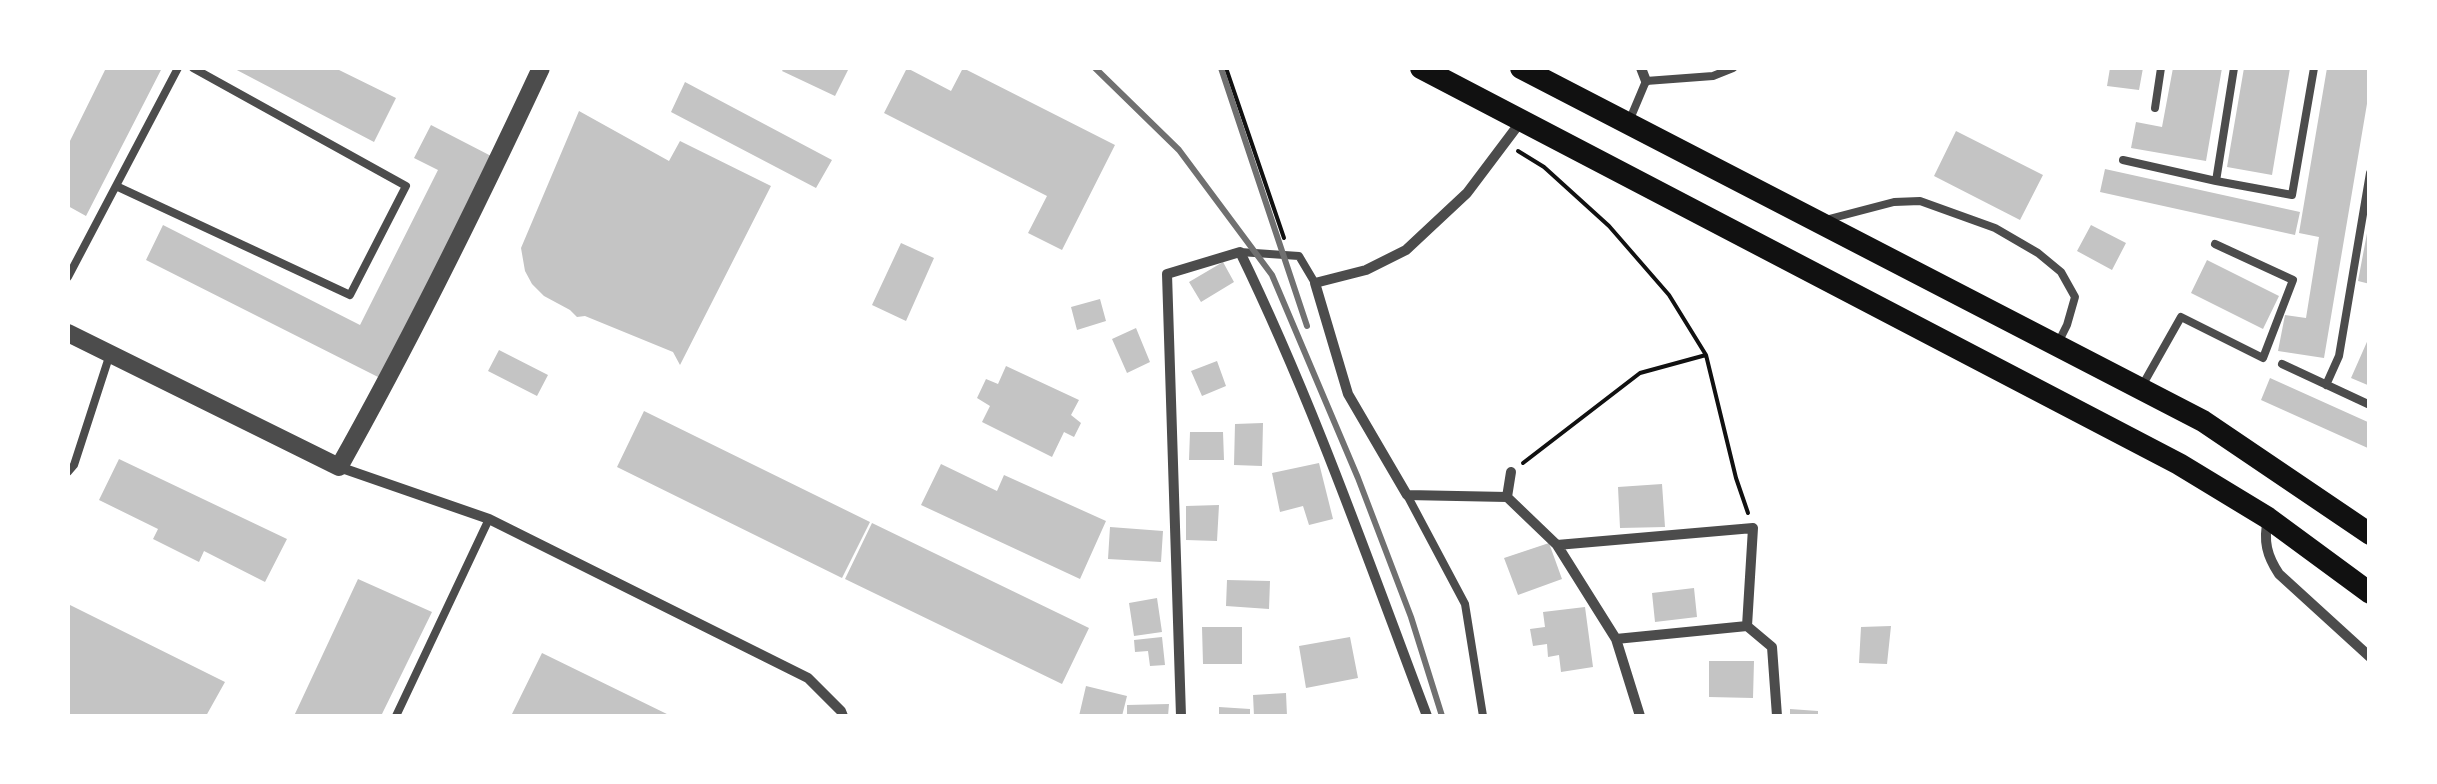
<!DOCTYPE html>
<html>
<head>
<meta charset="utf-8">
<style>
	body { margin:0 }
	#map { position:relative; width:2437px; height:784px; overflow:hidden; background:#fff; font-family:"Open Sans",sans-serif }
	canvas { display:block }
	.frame { position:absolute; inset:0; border:70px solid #fff; pointer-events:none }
</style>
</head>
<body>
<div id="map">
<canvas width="2437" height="784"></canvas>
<div class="frame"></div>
</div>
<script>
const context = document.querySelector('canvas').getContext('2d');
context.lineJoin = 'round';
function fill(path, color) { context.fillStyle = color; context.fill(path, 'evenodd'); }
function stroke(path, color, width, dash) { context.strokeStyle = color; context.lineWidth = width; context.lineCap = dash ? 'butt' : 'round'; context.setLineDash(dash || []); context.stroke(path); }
fill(new Path2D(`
	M106,68H162L86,216L68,206V145Z
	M233,68H335L396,98L374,142Z
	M784,68H849L835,96L782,71Z
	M907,68L951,91L963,68L1115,145L1062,250L1028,233L1047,196L884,113Z
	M2110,68H2143L2139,90L2107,86Z
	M2173,68H2222L2206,161L2131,148L2136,122L2162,127Z
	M2244,68H2290L2272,175L2227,167Z
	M2327,68H2370V86L2324,358L2278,351L2285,315L2306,318L2319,237L2299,233Z
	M685,82L832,160L816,188L671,112Z
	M579,111L669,161L680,141L771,186L680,365L673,352L585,316L577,317L570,310L544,296L532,284L525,271L521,248Z
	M431,125L493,157L380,378L146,260L163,225L360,325L438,170L414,158Z
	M1956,131L2043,175L2020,220L1934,176Z
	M2105,169L2300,212L2295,235L2100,192Z
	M2091,225L2126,243L2112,270L2077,251Z
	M2368,228H2370V284L2358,281Z
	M901,243L934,258L906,321L872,305Z
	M2207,260L2279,296L2263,329L2191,293Z
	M1223,262L1234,282L1201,302L1189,282Z
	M1100,299L1106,321L1077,330L1071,307Z
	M1136,328L1150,362L1127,373L1112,339Z
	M2370,335V386L2351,378Z
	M499,350L548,375L537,396L488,371Z
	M1217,361L1226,386L1202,396L1191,371Z
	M1006,366L1079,400L1071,415L1081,423L1074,437L1064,432L1052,457L982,422L990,406L977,398L986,379L998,384Z
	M2270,378L2370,423V449L2261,400Z
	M644,411L870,522L842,578L617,467Z
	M1263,423L1262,466L1234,465L1235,424Z
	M1190,432H1223L1224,460H1189Z
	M119,459L287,539L265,582L204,551L199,562L153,539L158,529L99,500Z
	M1319,463L1333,519L1309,525L1303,506L1280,512L1272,473Z
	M941,464L997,491L1004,475L1106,521L1080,579L921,505Z
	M1662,484L1665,527L1620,528L1618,487Z
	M1219,505L1217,541L1186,540V506Z
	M872,523L1089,628L1062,684L845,579Z
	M1110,527L1163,531L1161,562L1108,559Z
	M1549,543L1562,579L1518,595L1504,558Z
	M358,579L432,612L381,716H294Z
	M1227,580L1270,581L1269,609L1226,606Z
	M1694,588L1697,617L1655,622L1652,593Z
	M1157,598L1162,632L1134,636L1129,603Z
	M68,604L225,682L206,716H68Z
	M1585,607L1593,667L1561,672L1559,655L1548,657L1547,644L1533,646L1530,629L1545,627L1543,612Z
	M1891,626L1887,664L1859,663L1861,627Z
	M1202,627H1242V664H1203Z
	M1162,637L1165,665L1150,666L1148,651L1135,652L1134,640Z
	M1350,637L1358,678L1306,688L1299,646Z
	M542,653L671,716H511Z
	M1709,661H1754L1753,698L1709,697Z
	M1086,686L1127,696L1122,716H1079Z
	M1286,693L1287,716H1254L1253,695Z
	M1169,704L1168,716H1127V705Z
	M1219,707L1250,709V716H1219Z
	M1790,709L1818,711V716H1790Z`), '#c4c4c4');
stroke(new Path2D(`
	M1226,68L1284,238
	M1518,151L1544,167L1609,226L1669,295L1706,355
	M1523,463L1640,373L1706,355L1736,478L1748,513`), '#111', 4);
stroke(new Path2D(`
	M2234,68L2216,181L2292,195L2314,68
	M2155,108L2161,68
	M1630,119L1646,81L1713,76L1733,68
	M2123,160L2216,181
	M116,186L350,295L406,186L193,68
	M1829,219L1894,202L1920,201L1995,228L2038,253L2061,272L2075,297L2067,325L2058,343
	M1240,252L1299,256L1315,283
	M68,277L178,68
	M2282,364L2370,405
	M2326,385L2339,356L2370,173
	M2142,386L2181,317L2263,358L2293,280L2215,244
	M68,472L74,465L110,354
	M1407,495L1465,604L1483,716
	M396,716L489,519`), '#4c4c4c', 8);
stroke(new Path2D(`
	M1641,68L1646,81
	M339,467L489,519L808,678L841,711L843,716
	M1511,472L1507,497L1557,545L1616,639L1640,716
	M1507,497L1407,495L1348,394L1315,283L1366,270L1406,250L1467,193L1522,120
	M2268,519C2263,541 2267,556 2279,574L2370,657
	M1557,545L1753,528L1747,626L1772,647L1777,716
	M1616,639L1747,626
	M1181,716L1167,274L1240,252C1313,402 1368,560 1427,716`), '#4c4c4c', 10);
stroke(new Path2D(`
	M68,333L339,467C412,337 478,203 541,68`), '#4c4c4c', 18);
stroke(new Path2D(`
	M1421,68L2179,464L2268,518L2370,593
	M1521,68L2203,421L2370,534`), '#111', 22);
stroke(new Path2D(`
	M1095,68L1179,150L1272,275L1358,478L1411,617L1442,716
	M1221,68L1307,326`), '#707070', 6);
</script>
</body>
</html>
